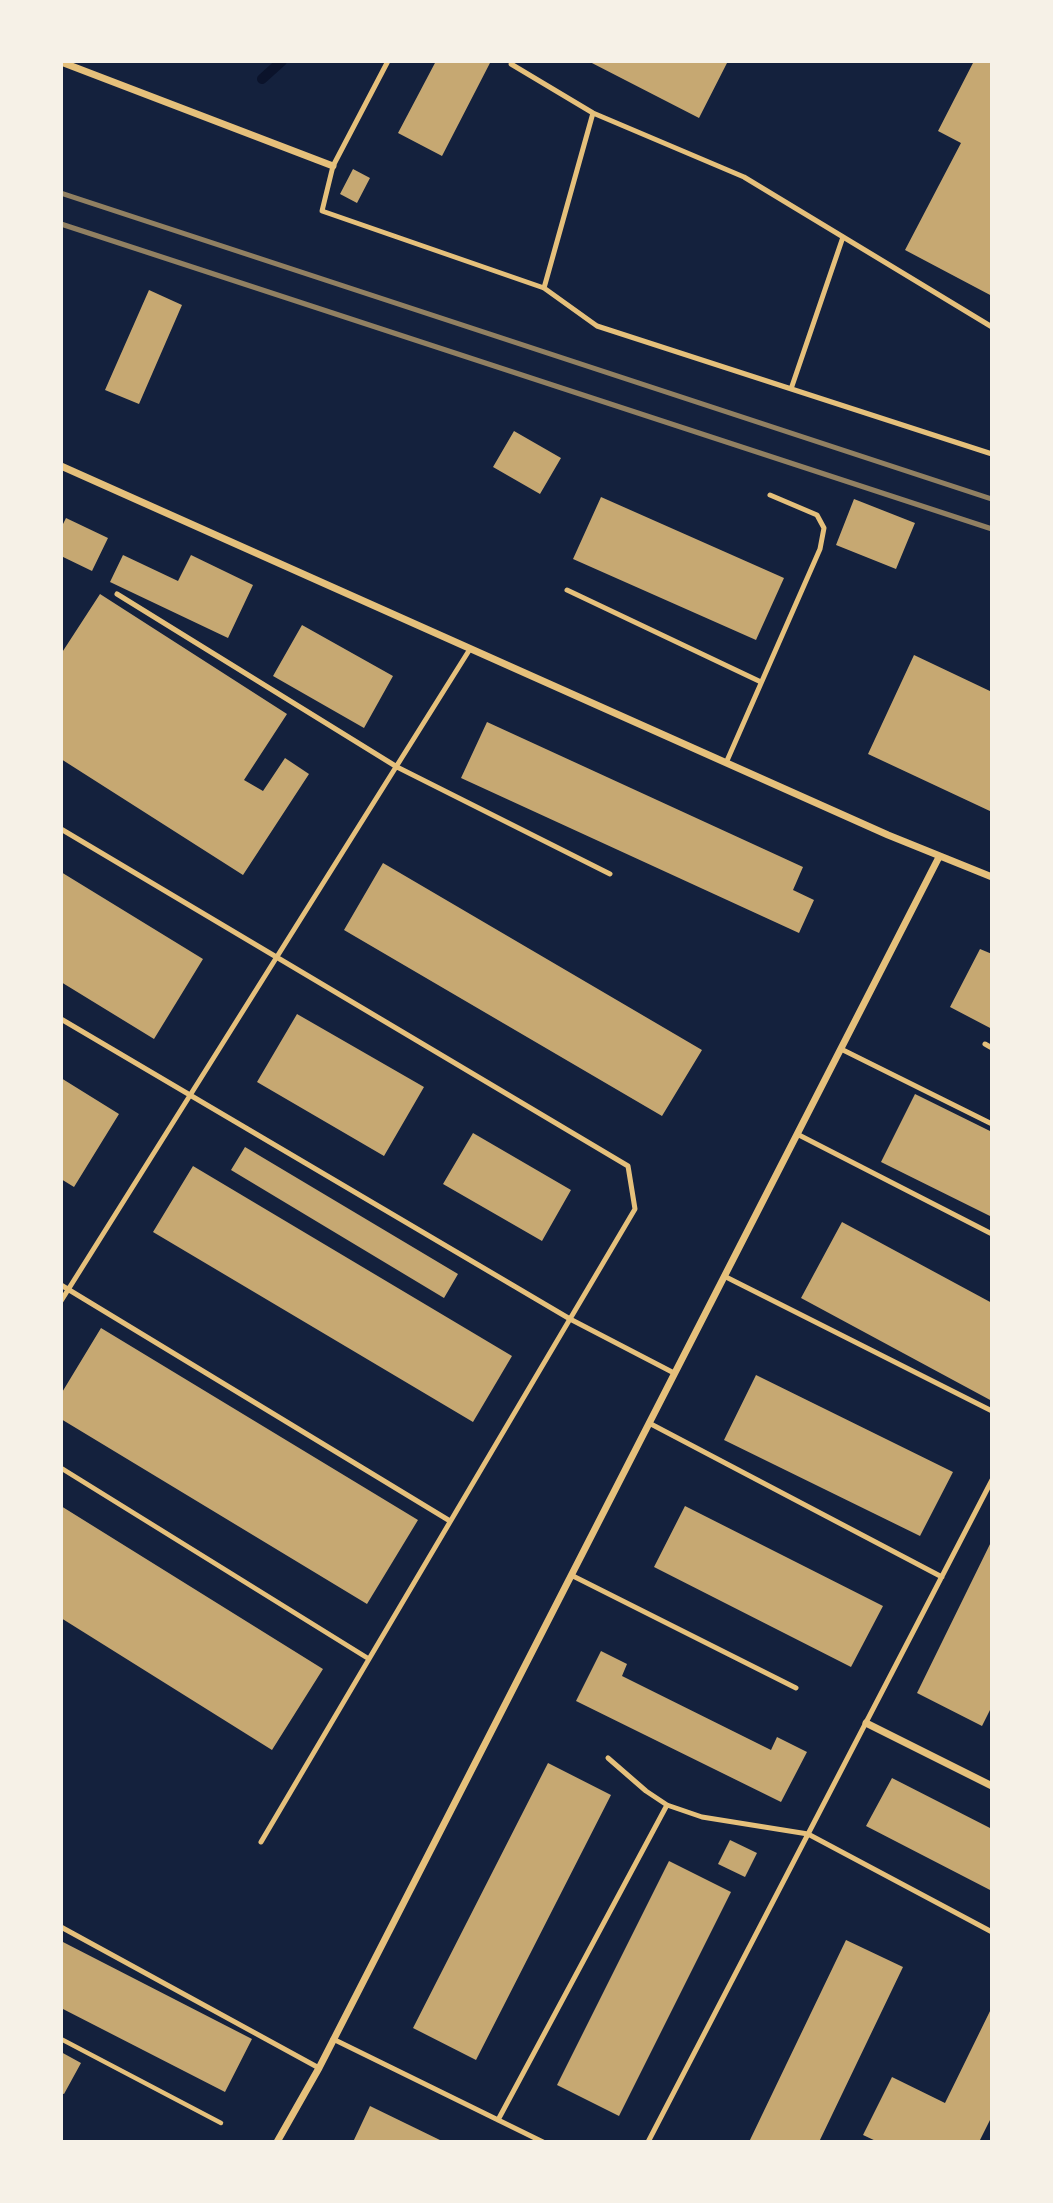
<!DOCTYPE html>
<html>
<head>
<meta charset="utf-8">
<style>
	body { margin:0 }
	#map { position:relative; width:1053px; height:2203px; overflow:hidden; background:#14213d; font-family:"Titillium Web",sans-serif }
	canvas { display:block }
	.frame { position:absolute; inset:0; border:63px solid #f6f1e7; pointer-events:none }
</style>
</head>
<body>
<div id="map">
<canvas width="1053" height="2203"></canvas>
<div class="frame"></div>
</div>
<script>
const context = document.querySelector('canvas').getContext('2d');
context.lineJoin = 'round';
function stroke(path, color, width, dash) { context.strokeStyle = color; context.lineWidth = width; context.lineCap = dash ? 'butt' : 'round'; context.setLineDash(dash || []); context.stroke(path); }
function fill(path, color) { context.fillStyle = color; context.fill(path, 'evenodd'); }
stroke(new Path2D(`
	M262,79L282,61`), '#0b132b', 10);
fill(new Path2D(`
	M436,61H491L442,156L398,133Z
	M588,61H728L699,118Z
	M974,61H992V296L905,250L961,143L938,131Z
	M353,169L370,178L357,203L340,194Z
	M149,290L182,305L139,404L105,390Z
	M514,431L561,458L540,494L493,467Z
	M601,497L784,578L756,640L573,559Z
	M854,499L915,523L896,569L836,545Z
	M66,518L108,538L92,571L61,556V528Z
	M123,555L178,581L191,555L253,585L228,638L110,582Z
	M100,594L287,714L244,780L263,791L285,758L309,774L243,875L61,759V654Z
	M302,625L393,676L364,728L273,676Z
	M914,655L992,692V812L868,754Z
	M487,722L803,867L793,890L814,900L799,933L461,778Z
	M383,863L702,1050L662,1116L344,930Z
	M61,872L203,959L154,1039L61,982Z
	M980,949L992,954V1029L950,1007Z
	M297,1014L424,1087L384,1156L257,1082Z
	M61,1078L119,1114L74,1187L61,1179Z
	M915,1094L992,1132V1217L881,1162Z
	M473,1133L571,1190L542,1241L443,1184Z
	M245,1147L458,1274L444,1298L231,1170Z
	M193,1166L512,1356L473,1422L153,1232Z
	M842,1222L992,1303V1401L801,1298Z
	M101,1328L418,1520L367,1604L61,1419V1394Z
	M756,1375L953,1472L920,1536L724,1440Z
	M61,1506L323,1669L272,1750L61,1618Z
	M685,1506L883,1606L851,1667L654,1567Z
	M992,1540V1706L982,1726L917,1693Z
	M601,1651L627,1664L622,1676L771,1750L777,1737L807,1752L781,1802L576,1701Z
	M548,1763L611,1795L476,2060L413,2028Z
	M892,1778L992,1829V1891L866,1826Z
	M730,1840L757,1853L745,1877L718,1864Z
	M669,1861L731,1892L619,2116L557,2085Z
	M846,1940L903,1967L819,2142H749Z
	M61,1941L252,2039L225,2092L61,2008Z
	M992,2007V2116L979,2142H878L863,2135L892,2077L945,2103Z
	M61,2052L81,2063L64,2094L61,2093Z
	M370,2106L444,2142H353Z`), '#c6a872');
stroke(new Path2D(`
	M61,2039L221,2123`), '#e5c07b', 4.5);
stroke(new Path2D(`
	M388,61L333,166L322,211L544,288L597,326L992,454
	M512,61L511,64L593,113L744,177L992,327
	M544,288L593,113
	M791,389L843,237
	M567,590L761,682
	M117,594L397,767L610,874
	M726,763L820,549L824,528L817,515L770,495
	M61,829L628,1166L635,1209L369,1659L61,1468
	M61,1019L570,1319L674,1373
	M985,1044L992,1048
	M841,1049L992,1124
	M797,1134L992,1234
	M724,1276L992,1411
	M61,1285L450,1521
	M61,1301L470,649
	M649,1423L942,1577
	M571,1575L796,1688
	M608,1758L646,1791L667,1805L702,1817L808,1834L992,1932
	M261,1842L369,1659
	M61,1927L319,2068
	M333,2039L543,2142
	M498,2120L667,1805
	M648,2142L992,1480`), '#e5c07b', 5);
stroke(new Path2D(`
	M61,62L333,166
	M61,466L888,835L992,877
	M866,1723L992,1786
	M277,2142L319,2068L939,857`), '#e5c07b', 7);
stroke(new Path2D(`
	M61,193L992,499
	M61,224L992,529`), '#918062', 5);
</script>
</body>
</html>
